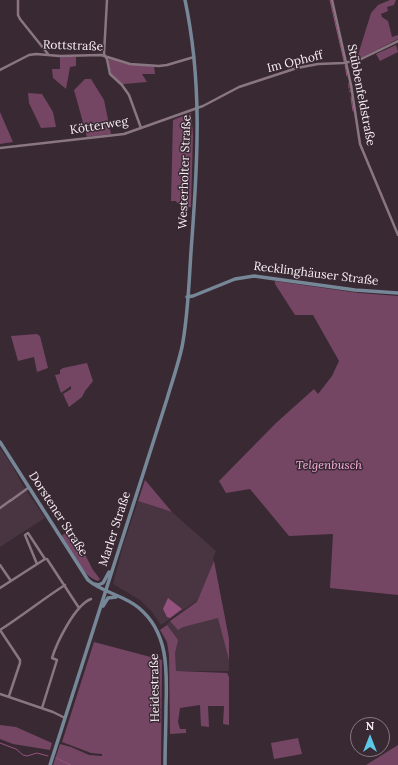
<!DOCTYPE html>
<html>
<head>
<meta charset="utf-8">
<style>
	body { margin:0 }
	#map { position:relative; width:398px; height:765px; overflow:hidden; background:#392933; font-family:Lora,serif }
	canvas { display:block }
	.north { position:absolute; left:350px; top:717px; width:40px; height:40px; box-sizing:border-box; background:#392933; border:1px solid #867881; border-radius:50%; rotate:0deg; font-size:11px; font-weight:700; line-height:16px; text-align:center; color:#f9eff5 }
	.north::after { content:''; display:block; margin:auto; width:14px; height:18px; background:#5cc7e7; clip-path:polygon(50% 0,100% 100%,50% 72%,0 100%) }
</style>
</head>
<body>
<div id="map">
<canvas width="398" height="765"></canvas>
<div class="north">N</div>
</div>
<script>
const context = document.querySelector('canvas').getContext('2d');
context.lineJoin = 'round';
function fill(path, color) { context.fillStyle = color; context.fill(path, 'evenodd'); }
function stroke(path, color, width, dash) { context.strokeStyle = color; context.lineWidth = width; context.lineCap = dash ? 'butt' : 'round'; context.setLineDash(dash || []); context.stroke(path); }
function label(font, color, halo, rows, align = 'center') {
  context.font = font + ' Lora,serif'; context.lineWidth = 3; context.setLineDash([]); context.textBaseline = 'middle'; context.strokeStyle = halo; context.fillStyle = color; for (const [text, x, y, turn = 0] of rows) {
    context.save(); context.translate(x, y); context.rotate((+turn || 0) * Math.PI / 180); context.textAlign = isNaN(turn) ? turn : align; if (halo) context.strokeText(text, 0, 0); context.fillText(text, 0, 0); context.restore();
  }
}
fill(new Path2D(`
	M0,448L12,465L22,484L45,518L0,547Z
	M138,501L172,512L216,551L213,558L225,618L229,646V671H171L167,642L162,630L170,621L193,604L198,598L192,604L161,625L152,612L140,600L113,584L122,549Z`), '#493441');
fill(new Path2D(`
	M390,0H396L394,5L387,7L388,11L381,14L382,17L388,21L392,37L398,35V39L355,61L358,55L371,13L378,5Z
	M396,45L398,52L380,61L376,54Z
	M60,57H76V66L70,67L66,89L53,78L52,69H60Z
	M111,59L126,64L154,66L155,74H142L147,82L124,84L122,85L111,74L108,60Z
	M85,79H91L104,100L111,134L87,137L74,90Z
	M28,93L42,94L53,112L56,127L41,128L29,103Z
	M0,112L13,142L0,144Z
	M191,113L193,134L191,207L186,208L185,206H182L180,203H177L176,201H171L173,120Z
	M275,281L359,293L398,296V595L330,588L333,534L289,536L250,489L226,493L219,481L276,423L314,389L318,394L332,376L339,361L313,315H295L275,284Z
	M37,334L40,336L48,368L37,372L34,357L18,361L11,336Z
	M87,363L93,381L85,391L82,397L69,407L63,394L71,389V386L61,393L55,375L60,374V370L63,368Z
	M145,480L172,512L138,501Z
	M72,529L93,570L100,579L98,581C82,576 69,550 61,536Z
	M214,561L229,639V660L218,618L183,627L178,630L170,621L197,602Z
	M167,625L178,640L175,653L176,671L227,673L229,677V725L223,724L224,706H208L209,727L201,726L200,705L180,708L178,722L180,729H186V733L170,734L169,654L167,642L160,630Z
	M94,642L162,660L161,765H53L60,744L71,747L89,755L102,756V754L91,753L62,742Z
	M0,725L16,727L52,743L50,750L13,744L0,739Z
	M298,738L302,754L274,759L271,743Z
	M398,745V765H366Z`), '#744664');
fill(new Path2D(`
	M168,598L182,609L170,618L167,617L163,609Z`), '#96527f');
stroke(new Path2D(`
	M330,0L344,61
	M345,65L347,76
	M349,83V88
	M350,90V92
	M351,97L353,111
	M0,743L16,749L23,755L27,756L37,753L48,756
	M56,758L71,765`), '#96527f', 1);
stroke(new Path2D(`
	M18,0V15L20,19L48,54
	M107,0L104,54L107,59L110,74L122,85L129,95L141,128
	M332,0L351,85L360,144L398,235
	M0,70L29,55L36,54L60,56L101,55L130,64L159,66L167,65L194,57
	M0,148L124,134L203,106L239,87L297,68L318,64L343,63L359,60L398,41
	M10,501L28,488
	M0,508L11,500
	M37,564L25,535L28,533L45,559
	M0,565L11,581
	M0,588L45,559H47L79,608
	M0,630C22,616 43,599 65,585
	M0,630L20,660V663L9,696
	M0,694L53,712L65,718
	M42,708L57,660L52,658C57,642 75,605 91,599`), '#897681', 2.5);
stroke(new Path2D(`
	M187,297L193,296L235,279L254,276L355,290L398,293
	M0,442L88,580C103,593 124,595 139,608C169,633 167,671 166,707C166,726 165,746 165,765
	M94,584L98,585L103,583L109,572
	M103,606L108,598L116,597
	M50,765L167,399C172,382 178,365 182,347C189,311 189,274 192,238C198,157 202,80 185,0`), '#768798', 3.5);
label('12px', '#f9eff5', '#392933', [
	["Rottstraße",73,46,2],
	["Im Ophoff",295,62,-14],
	["Stübbenfeldstraße",361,95,79],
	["Kötterweg",99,126,-9],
	["Westerholter Straße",185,172,-88],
	["Recklinghäuser Straße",316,274,7],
	["Dorstener Straße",58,514,57],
	["Marler Straße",115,529,-72],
	["Heidestraße",155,688,-91]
]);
label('italic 12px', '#fcafe0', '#392933', [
	["Telgenbusch",329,466]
]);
</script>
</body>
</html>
